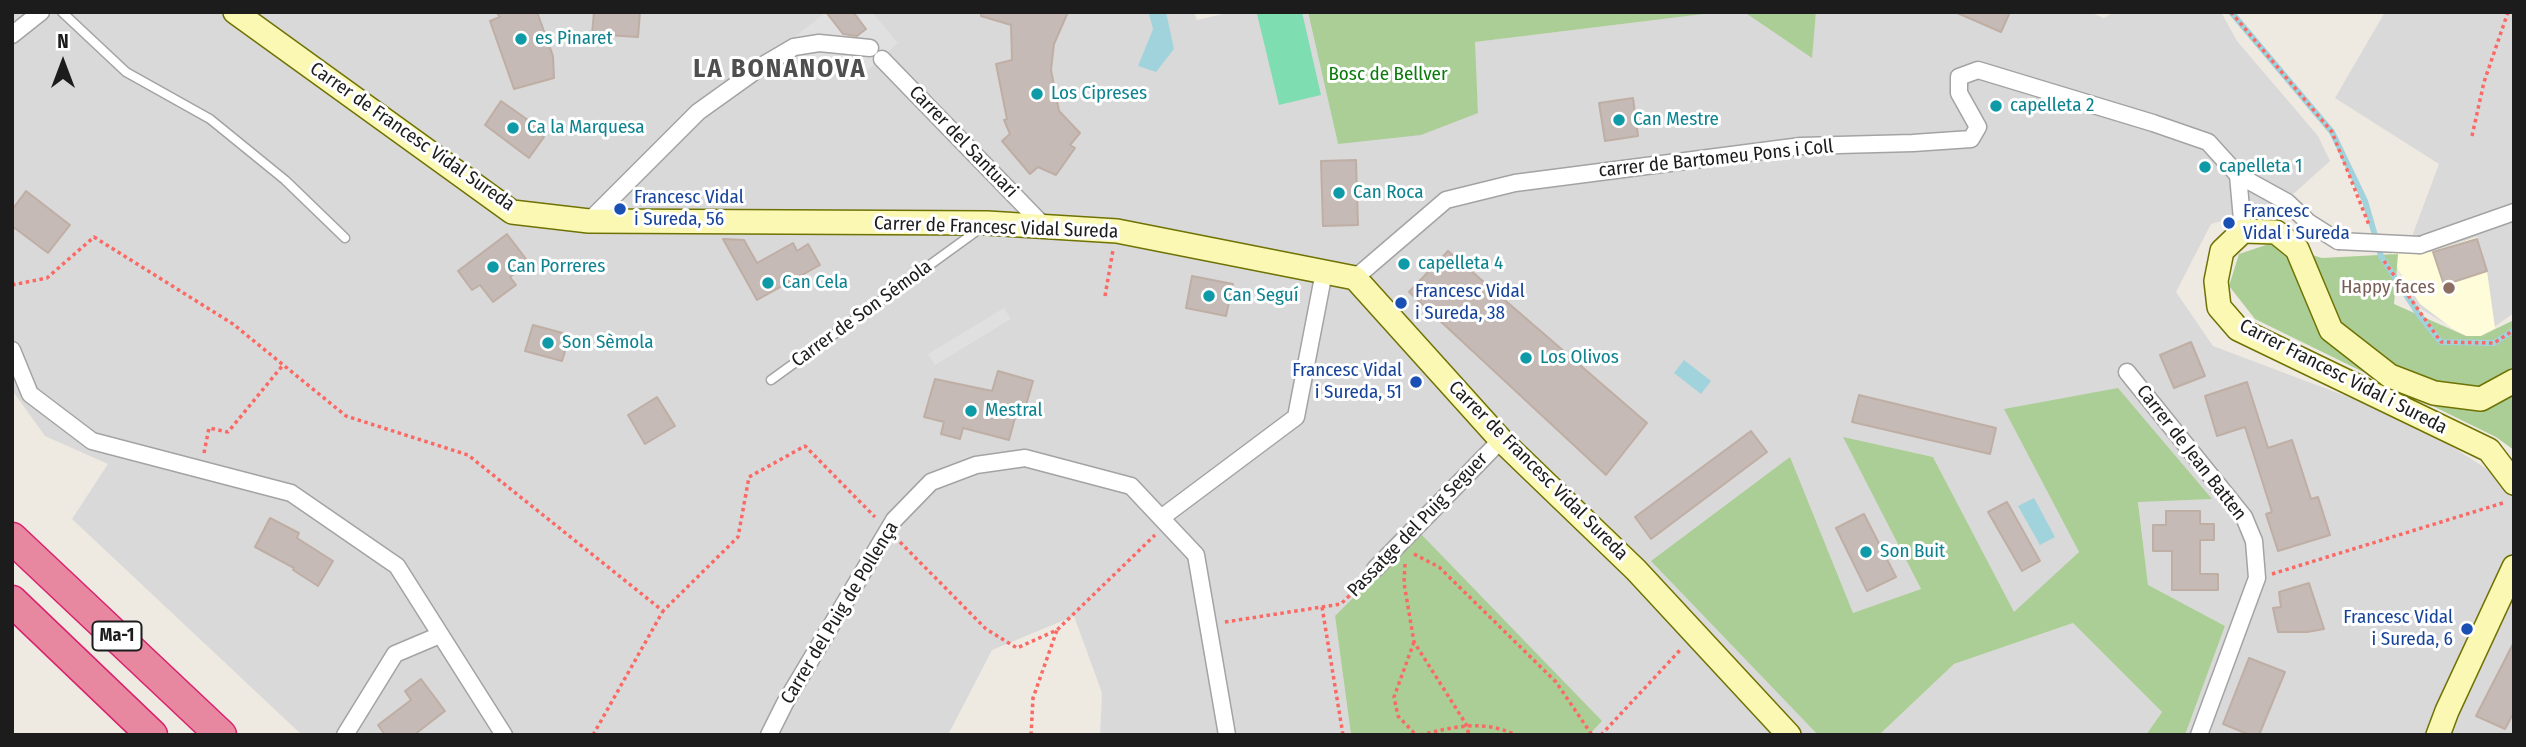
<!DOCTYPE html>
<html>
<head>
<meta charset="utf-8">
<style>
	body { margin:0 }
	#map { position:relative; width:2526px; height:747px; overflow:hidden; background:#eee9e1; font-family:"Fira Sans Condensed",sans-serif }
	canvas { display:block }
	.frame { position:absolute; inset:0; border:14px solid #1c1c1c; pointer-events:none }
	.north { position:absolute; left:28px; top:28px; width:70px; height:70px; -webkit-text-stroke:5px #fff; paint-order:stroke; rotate:0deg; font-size:19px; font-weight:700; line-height:28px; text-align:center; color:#1c1c1c }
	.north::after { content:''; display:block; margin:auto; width:24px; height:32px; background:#1c1c1c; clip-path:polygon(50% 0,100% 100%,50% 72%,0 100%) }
</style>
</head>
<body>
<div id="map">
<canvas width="2526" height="747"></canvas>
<div class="frame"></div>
<div class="north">N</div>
</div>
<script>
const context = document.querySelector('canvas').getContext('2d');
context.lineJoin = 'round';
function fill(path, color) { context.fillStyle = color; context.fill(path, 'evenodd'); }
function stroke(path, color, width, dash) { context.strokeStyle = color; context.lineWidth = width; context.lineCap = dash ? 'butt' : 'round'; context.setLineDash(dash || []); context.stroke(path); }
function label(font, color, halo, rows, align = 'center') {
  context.font = font + ' "Fira Sans Condensed",sans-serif'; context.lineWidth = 6; context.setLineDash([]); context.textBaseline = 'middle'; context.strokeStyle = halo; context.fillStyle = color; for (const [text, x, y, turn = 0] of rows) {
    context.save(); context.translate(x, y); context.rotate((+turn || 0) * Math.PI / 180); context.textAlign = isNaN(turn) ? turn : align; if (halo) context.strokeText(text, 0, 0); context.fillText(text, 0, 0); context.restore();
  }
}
fill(new Path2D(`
	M12,12H1194L1197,20L1232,12H1308L1338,144L1478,113L1474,42L1719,12H1744L1811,57L1816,12H2089L2104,18L2114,12H2221L2237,41L2318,136L2330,161L2282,204L2211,224L2176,292L2213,346L2412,421L2490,471L2514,479V735H2185L2225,626L2148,586L2138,501L2211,499L2005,409L2079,552L2014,614L1933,457L1844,438L1921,589L1853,614L1651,560L1818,735H1589L1602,721L1335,616L1351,735H1100L1102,693L1074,616L992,650L948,735H302L72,519L108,464L45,436L12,390Z
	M2385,12H2514V313L2481,336H2466L2416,306L2399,271L2439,164L2335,98Z
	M2073,623L2162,712L2146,735H1879L1954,664Z`), '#dad9d9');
fill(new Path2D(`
	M2477,237L2487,271L2495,328L2481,336H2466L2453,329L2420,304L2399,271L2391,251L2430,252Z`), '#fffcd9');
fill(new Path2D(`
	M1308,12H1720L1475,42L1478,113L1421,135L1338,144Z
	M1744,12H1816L1812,58Z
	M2272,243L2322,258L2398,254L2394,304L2466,336H2481L2514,320V450L2496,437L2255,319L2229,286L2239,254Z
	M2118,388L2212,499L2138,502L2148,585L2225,626L2185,735H2146L2162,712L2073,623L1954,664L1879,735H1818L1651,561L1790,457L1853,613L1921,589L1843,437L1933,457L2014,612L2079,552L2004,409Z
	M1419,532L1602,721L1589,735H1351L1335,616Z`), '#aace95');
fill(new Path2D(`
	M1265,12H1302L1321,95L1279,105L1257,14Z`), '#7edeb2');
fill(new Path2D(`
	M826,12L852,40L866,29L857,12H872L898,43L858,79L844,77L795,57L792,39Z
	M1004,308L1011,319L935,365L928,354Z`), '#e0e0e0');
fill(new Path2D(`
	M1166,12L1174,49L1156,72L1138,66L1153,29L1149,14Z
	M1684,360L1711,381L1701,394L1674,373Z
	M2034,498L2055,537L2040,545L2018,506Z`), '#a1d3dc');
stroke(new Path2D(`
	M2231,12L2332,132L2365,201L2381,256L2419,315L2441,342L2494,343L2514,330`), '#a1d3dc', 6);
const building = new Path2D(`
	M496,12H537L553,56L554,78L514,89L490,21L500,17Z
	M594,12H640L638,37L592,34Z
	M826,12H853L866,29L857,36L843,34Z
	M981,12H1068L1054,44L1051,70L1059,111L1080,133L1070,145L1075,148L1056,175L1038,167L1030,174L1002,141L1010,134L1004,120L1007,119L996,64L1012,60L1011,25L981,16Z
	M1955,12H2010L2001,32Z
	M1633,98L1638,136L1605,141L1599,103Z
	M501,101L538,127L535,130L544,137L529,158L485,125Z
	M1356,160L1358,225L1323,226L1321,161Z
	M26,191L70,225L48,253L12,226V210Z
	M507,234L529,263L510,277L516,285L493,302L480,285L472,290L458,271Z
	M723,239L744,240L757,263L793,243L797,251L808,244L820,265L757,300Z
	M2477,239L2487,271L2444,285L2433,252Z
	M1448,251L1647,423L1606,475L1409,292Z
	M1192,276L1233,284L1226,316L1186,308Z
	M533,325L570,335L562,361L525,351Z
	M2191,342L2205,376L2174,388L2160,355Z
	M998,371L1033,381L1026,405L1019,403L1009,440L963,428L960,439L941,434L944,422L924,417L935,379L992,391Z
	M2247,382L2268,448L2292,440L2311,499L2318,497L2330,535L2278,551L2266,514L2272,512L2245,427L2217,436L2205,396Z
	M1859,395L1996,428L1990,454L1852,422Z
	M657,397L675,426L645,444L628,415Z
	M1751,431L1767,452L1651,539L1635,517Z
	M2007,502L2040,561L2022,571L1988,512Z
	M2166,511H2200V524H2214V540H2200V574H2218V590H2172V551H2153V525H2166Z
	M1864,514L1896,577L1867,591L1836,528Z
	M270,518L299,533L297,538L333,561L318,586L293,570L294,568L255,547Z
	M2309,583L2324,629L2307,632H2278L2273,608L2281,607L2279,592Z
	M2514,642V712L2505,729L2476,716Z
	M2249,658L2285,672L2259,735H2250L2223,724Z
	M421,679L445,711L414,735H385L378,725L411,700L405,691Z`);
fill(building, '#c5bab5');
stroke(building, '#bfaea4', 2);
const lane = new Path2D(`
	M62,12L126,72L210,119L285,180L345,238
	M771,380L978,230`);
const street = new Path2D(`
	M12,35L41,12
	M882,59L1044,226
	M2238,175L2287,202L2308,222L2338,241
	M589,221L698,112L765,64L794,47L819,43L870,48
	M2420,245L2514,212
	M1355,278L1446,200L1515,183L1801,146L1913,143L1971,139L1978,127L1959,93V77L1978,70L2153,123L2208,142L2238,175L2243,231
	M12,350L30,394L92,441L291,493L397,566L504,735
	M2127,372L2244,517L2254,541L2257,578L2199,735
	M1161,518L1296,417L1324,272
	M1375,569L1501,440
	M345,735L395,654L440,635
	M769,735L785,703L894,520L931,482L976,465L1025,458L1131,486L1196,555L1227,735`);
const secondary = new Path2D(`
	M235,12L512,212L589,221L987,223L1117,231L1355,278L1501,440L1636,570L1789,735
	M2514,381L2481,399L2434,393L2390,376L2331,330L2297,249L2276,232L2243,231L2222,251L2216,281L2219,307L2238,329L2489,450L2514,483
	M2438,735L2447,711L2514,567`);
const highway = new Path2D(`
	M12,538L221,735
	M12,601L152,735`);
stroke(lane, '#a3a3a3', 11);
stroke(street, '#a3a3a3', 19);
stroke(secondary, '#6f7204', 26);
stroke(highway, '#d8226e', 33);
stroke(new Path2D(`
	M2231,12L2332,132L2369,225
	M2472,136L2484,82L2508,12
	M2384,261L2441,342L2494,343L2514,330
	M12,285L47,278L94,237L233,324L346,416L468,455L663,611L738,537L749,477L805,446L875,517
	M1105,296L1113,250
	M204,453L209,428L228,432L283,365
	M900,542L986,629L1017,648L1057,630L1155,535
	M1414,554L1439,567L1556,682L1592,735
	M1405,564L1404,583L1414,642L1466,724L1469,735
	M2272,574L2506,502
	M1322,607L1343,735
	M1225,622L1341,604L1364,581
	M1414,642L1394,697L1398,716L1416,735
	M593,735L663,611
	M1031,735L1033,698L1057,630
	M1420,735C1455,727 1481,719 1516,735
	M1601,735L1682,648`), '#fb6965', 3.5, [3.5, 3.5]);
stroke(lane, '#fff', 8);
stroke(street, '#fff', 16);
stroke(secondary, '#faf8b3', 23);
stroke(highway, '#e787a0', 30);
const streetBridge = new Path2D(`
	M2338,241L2420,245`);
stroke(streetBridge, '#a3a3a3', 19, []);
stroke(streetBridge, '#fff', 16);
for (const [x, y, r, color] of [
	[521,39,7,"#0f9aa8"],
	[1037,94,7,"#0f9aa8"],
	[1996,106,7,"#0f9aa8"],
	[1619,120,7,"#0f9aa8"],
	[513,128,7,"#0f9aa8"],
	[2205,167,7,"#0f9aa8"],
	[1339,193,7,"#0f9aa8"],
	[620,209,7,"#1a4fb4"],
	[2229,223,7,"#1a4fb4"],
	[1404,264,7,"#0f9aa8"],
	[493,267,7,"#0f9aa8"],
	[768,283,7,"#0f9aa8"],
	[2449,288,7,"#8d6e63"],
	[1209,296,7,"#0f9aa8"],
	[1401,303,7,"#1a4fb4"],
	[548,343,7,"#0f9aa8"],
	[1526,358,7,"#0f9aa8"],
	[1416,382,7,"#1a4fb4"],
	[971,411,7,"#0f9aa8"],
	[1866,552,7,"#0f9aa8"],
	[2467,629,7,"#1a4fb4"]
]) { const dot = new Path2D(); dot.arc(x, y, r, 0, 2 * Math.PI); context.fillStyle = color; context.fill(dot); stroke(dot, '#fff', 2.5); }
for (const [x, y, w] of [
	[117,636,49]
]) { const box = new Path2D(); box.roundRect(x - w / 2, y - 14.5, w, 29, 5); context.fillStyle = '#fff'; context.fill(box); stroke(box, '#1c1c1c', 2); }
label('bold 18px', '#1c1c1c', null, [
	["Ma-1",117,636]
]);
label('19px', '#0d838f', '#fff', [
	["es Pinaret",535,39],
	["Los Cipreses",1051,94],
	["capelleta 2",2010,106],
	["Can Mestre",1633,120],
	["Ca la Marquesa",527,128],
	["capelleta 1",2219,167],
	["Can Roca",1353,193],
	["capelleta 4",1418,264],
	["Can Porreres",507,267],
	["Can Cela",782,283],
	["Can Seguí",1223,296],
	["Son Sèmola",562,343],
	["Los Olivos",1540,358],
	["Mestral",985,411],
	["Son Buit",1880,552]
], 'left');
label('19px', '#0a7a0b', '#fff', [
	["Bosc de Bellver",1388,75]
]);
label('19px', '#1c1c1c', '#fff', [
	["Carrer de Francesc Vidal Sureda",412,137,35],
	["Carrer del Santuari",963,142,46],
	["carrer de Bartomeu Pons i Coll",1716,159,-6],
	["Carrer de Francesc Vidal Sureda",996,228,2],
	["Carrer de Son Sémola",862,314,-36],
	["Carrer Francesc Vidal i Sureda",2343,377,27],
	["Carrer de Jean Batten",2191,453,52],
	["Carrer de Francesc Vidal Sureda",1538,471,45],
	["Passatge del Puig Seguer",1418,525,-46],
	["Carrer del Puig de Pollença",840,613,-59]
]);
label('19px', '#164399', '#fff', [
	["Francesc Vidal",634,198],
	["i Sureda, 56",634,220],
	["Francesc",2243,212],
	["Vidal i Sureda",2243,234],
	["Francesc Vidal",1415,292],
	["i Sureda, 38",1415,314],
	["Francesc Vidal",1402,371,"right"],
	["i Sureda, 51",1402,393,"right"],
	["Francesc Vidal",2453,618,"right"],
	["i Sureda, 6",2453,640,"right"]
], 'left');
label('19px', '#785e54', '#fff', [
	["Happy faces",2435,288]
], 'right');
context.letterSpacing = '2px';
label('bold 26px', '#4f4f4f', '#fff', [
	["LA BONANOVA",780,70]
]);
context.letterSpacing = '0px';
</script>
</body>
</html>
